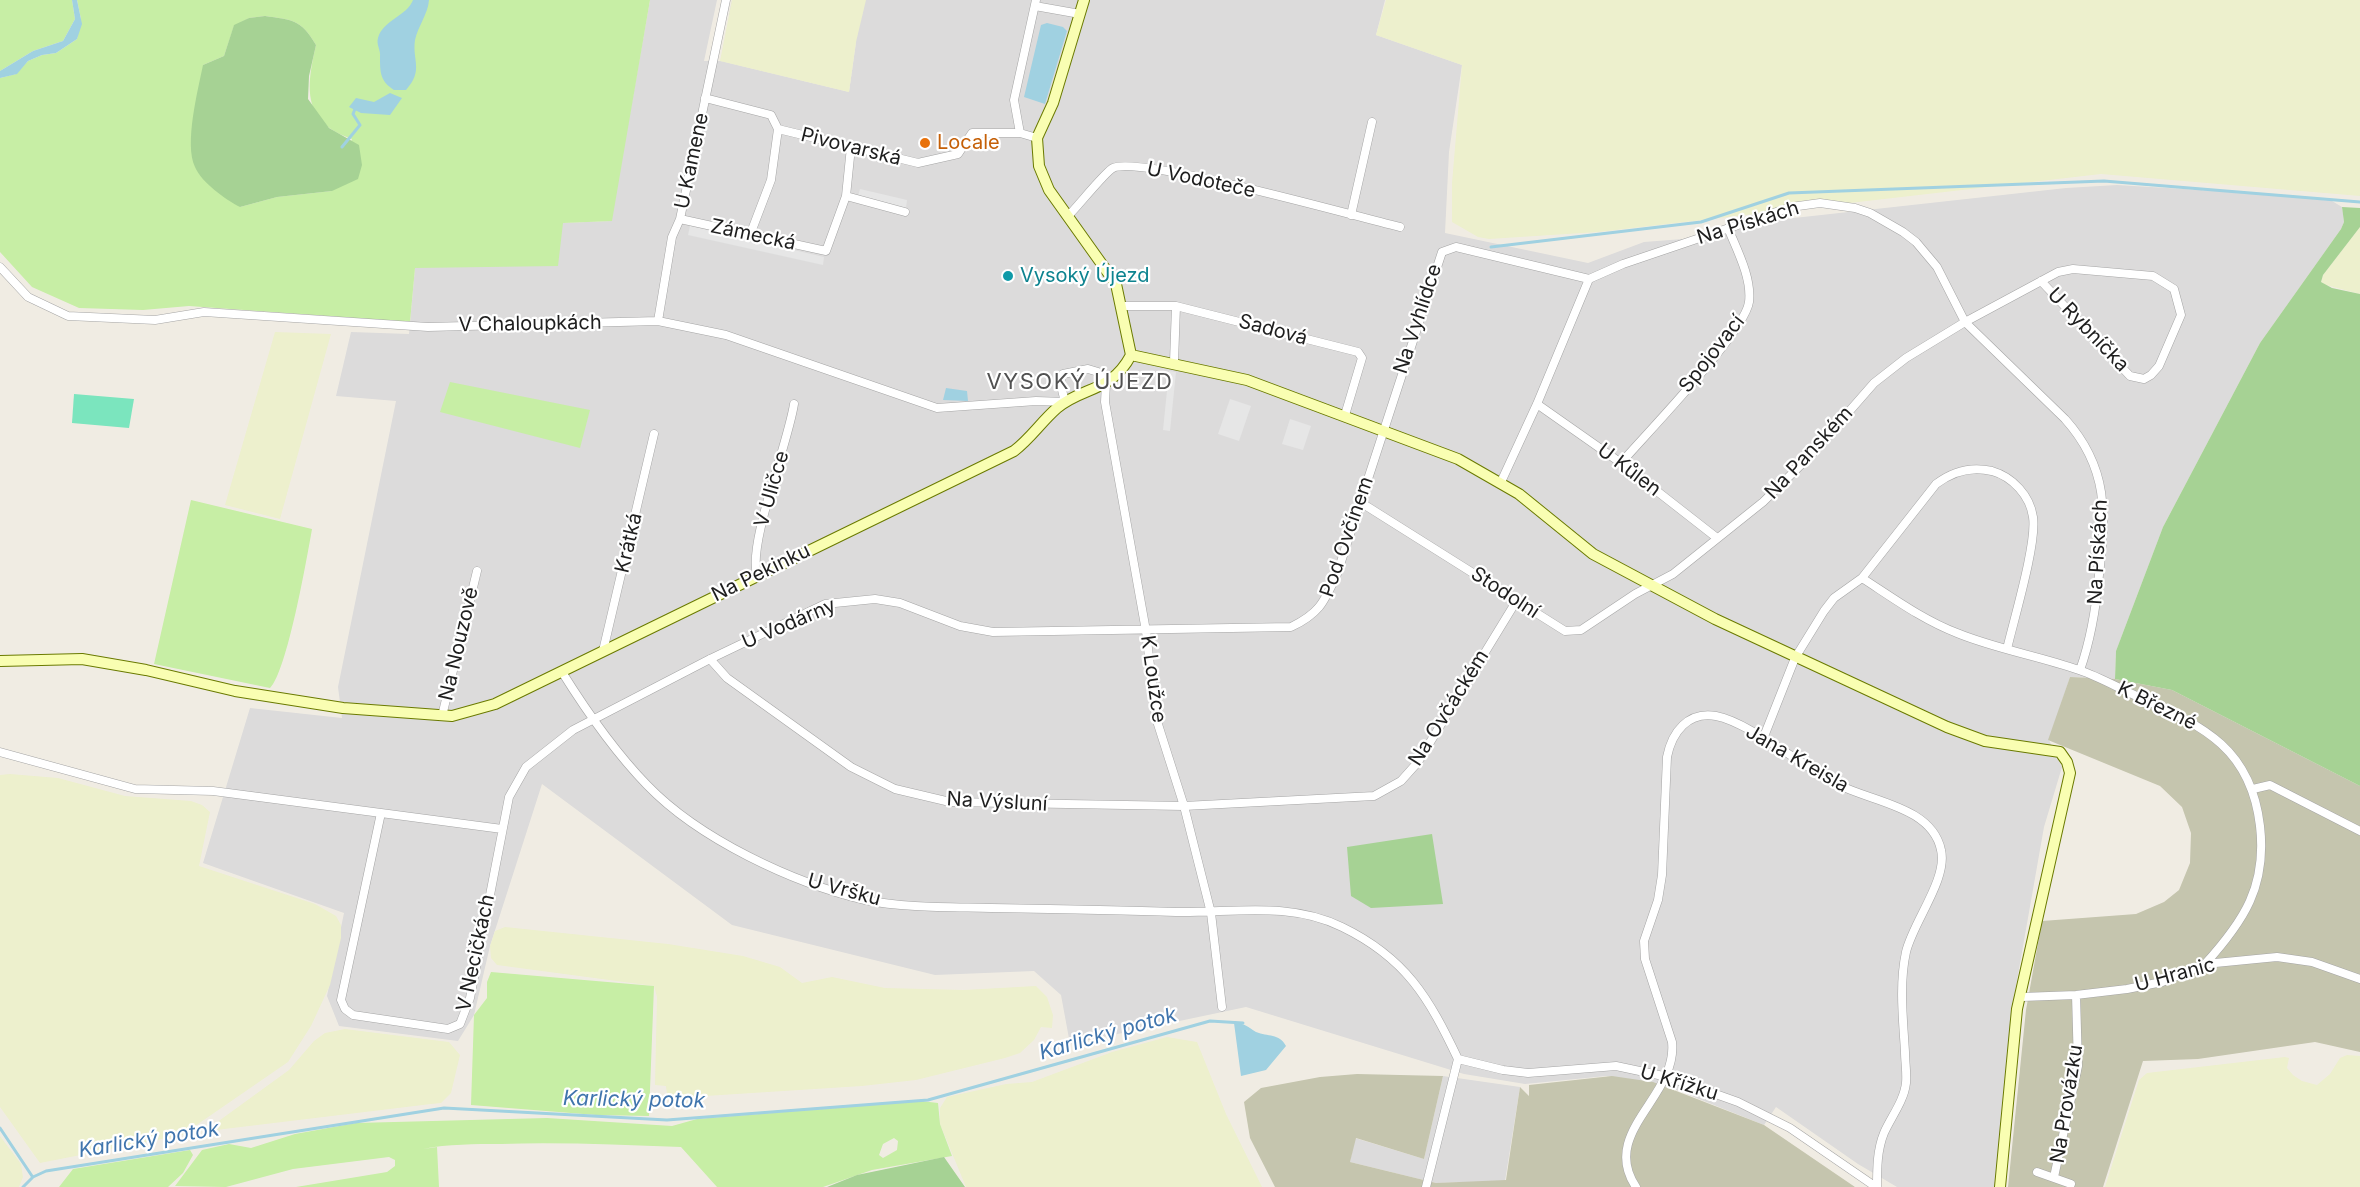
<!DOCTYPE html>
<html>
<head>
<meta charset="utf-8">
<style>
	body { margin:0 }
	canvas { display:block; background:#f0ece3 }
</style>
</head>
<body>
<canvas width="2360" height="1187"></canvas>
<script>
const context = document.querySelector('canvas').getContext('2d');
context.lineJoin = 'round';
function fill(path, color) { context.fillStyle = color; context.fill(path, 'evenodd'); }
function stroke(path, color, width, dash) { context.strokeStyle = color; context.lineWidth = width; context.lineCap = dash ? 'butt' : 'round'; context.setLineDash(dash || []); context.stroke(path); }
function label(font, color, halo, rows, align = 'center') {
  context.font = font + ' Inter,sans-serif'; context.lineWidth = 4.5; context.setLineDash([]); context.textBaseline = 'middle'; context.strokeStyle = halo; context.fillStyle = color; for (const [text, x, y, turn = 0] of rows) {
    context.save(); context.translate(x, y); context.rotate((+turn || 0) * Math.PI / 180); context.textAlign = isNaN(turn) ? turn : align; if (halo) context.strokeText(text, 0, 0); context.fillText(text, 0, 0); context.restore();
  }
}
fill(new Path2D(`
	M650,0H717L704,61H721L849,92L856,42L729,15L732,0H1385L1376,35L1462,65L1449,152L1445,233L1588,263L1644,242L1683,239L1759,226L1776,220L2066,188L2117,185L2250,193L2332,201L2342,207L2344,222L2341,229L2260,343L2163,527L2116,651L2115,679L2070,677L2049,740L2062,767L2044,827L2010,1020L2012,1128L1996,1187H1897L1858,1164L1776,1107L1764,1125L1674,1089L1606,1076L1525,1084L1464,1074L1246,1007L1070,1044L1061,995L1034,971L935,975L732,925L542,784L490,946L474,1015L458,1041L339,1026L327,996L344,913L203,863L250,708L342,718L338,687L396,401L336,396L351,332L409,334L415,268L563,223L611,221Z
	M1443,1076L1520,1087L1505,1181L1436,1183L1350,1162L1355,1138L1424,1159Z`), '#dcdbdb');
fill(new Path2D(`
	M2070,677L2115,679L2172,690L2360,786V1052L2315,1042L2198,1059L2143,1061L2103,1187H2008L2026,1010L2042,921L2136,914L2164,902L2179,890L2190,863L2191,833L2182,807L2160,786L2048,740Z
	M1357,1074L1443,1076L1424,1159L1356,1138L1350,1162L1436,1183L1506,1180L1520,1087L1529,1096V1085L1612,1076L1653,1082L1764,1125L1855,1187H1275L1250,1138L1244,1102L1261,1088L1320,1077Z`), '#c5c5ae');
fill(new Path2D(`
	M732,0H866L856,42L849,92L720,61Z
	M1386,0H2360V196L2101,174L1598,232L1489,239L1478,237L1452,222V183L1462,65L1376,35Z
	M2360,227V294L2326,285L2321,282L2323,275Z
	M275,332L331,334L280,519L225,505Z
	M10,774L58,778L125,796L191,801L202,805L210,812L199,866L315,904L336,916L341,925V938L330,985L311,1026L288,1062L182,1135L40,1163L0,1107V775Z
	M505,927L668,944L743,956L780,967L802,983L832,977L885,988L964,990L1036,986L1047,997L1053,1015L1052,1028L1041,1027L1034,1040L1020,1053L1005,1058L916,1080L862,1086L674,1098L667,1094L666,1086L655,1085L657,997L654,986L497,965L491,958L490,946L495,931Z
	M345,1029L449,1042L460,1055L451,1093L441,1103L431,1104L216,1130V1123L289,1070L314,1041L325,1033Z
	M1167,1037L1197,1042L1226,1114L1262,1187H966L940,1124V1108L947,1097L1006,1084L1032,1082L1112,1052Z
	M2347,1055L2360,1056V1187H2105L2139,1080L2147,1073L2285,1057L2289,1058L2287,1068L2293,1075L2302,1081L2317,1085L2330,1074L2340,1058Z
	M0,1136L21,1164L23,1177L19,1187H0Z`), '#edf0cd');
fill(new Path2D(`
	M0,0H72L75,19L63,41L33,51L0,71Z
	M77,0H650L612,221L563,223L558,266L415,268L410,322L189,306L143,310L79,308L32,287L0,252V78L16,74L28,61L42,55L56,53L77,39L81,19ZM265,16C292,20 301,19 316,45C306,88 302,122 352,139L332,191L277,197L240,207L203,65L224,56L234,26L249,18Z
	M450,382L590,410L580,448L440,412Z
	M191,500L312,529C307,558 287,672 270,688L154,664Z
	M491,972L654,986L649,1116L596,1115L471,1105L474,1015L487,998V982Z
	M921,1101L938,1103L940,1124L952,1156L872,1170L823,1187H717L681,1147C621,1145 561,1142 501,1144C475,1144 448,1144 423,1149L437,1147L439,1187H296L387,1172L395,1166V1160L389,1157L293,1169L226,1187L175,1186L202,1150L229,1144L251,1148L295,1134L356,1123L547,1118L672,1126L697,1119ZM894,1138L898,1141L897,1150L883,1158L879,1155L883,1144Z
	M190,1150L193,1155L183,1173L168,1187H59L73,1169Z`), '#c7eea5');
fill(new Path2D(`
	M265,16C292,20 301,19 316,45L309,76L308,99L329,128L359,145L362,165L358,179L332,191L277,197L240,207C225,199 202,183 195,167C184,144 198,90 203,65L224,56L234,25L249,18Z
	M2342,207L2360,208V227L2323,275L2321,282L2332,288L2360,294V786L2172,690L2115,679L2116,651L2163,527L2260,343L2341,229L2344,222Z
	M1432,834L1443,904L1371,908L1351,896L1347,847Z
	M944,1157L965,1187H827L857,1175Z`), '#a6d294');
fill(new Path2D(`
	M74,394L134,399L129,428L72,423Z`), '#7be5be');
fill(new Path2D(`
	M860,189L907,200L906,208L858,196Z
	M690,226L824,257L823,265L688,235Z
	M1169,371L1176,372L1170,431L1163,430Z
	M1230,399L1251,406L1239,441L1218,434Z
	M1290,419L1311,426L1303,450L1282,444Z`), '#e6e6e6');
fill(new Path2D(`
	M72,0H77L82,24L77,39L56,53L42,55L28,61L17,74L0,78V71L33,51L63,41L75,19Z
	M413,0H429C428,14 418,26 415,40C412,61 424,70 406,90H394C380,81 380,72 380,57C381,50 376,45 378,38C383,20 407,16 413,0Z
	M1047,23L1063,27L1067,31L1045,104L1024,97L1041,25Z
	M390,93L402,98L390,115L361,113L349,107L356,98L374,102Z
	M946,388L967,391L968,401L943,400Z
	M1234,1023C1245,1023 1248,1027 1256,1032C1268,1037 1279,1033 1286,1046L1266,1070L1241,1076Z`), '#a0d1e1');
stroke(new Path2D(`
	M342,147L360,125L353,114L355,109
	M1491,247L1701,222L1789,193L2104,181L2360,202
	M0,1128L32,1176
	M23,1187L33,1177L46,1171L444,1108L667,1120L928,1100L1210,1021L1243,1023`), '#a0d1e1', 3);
const street = new Path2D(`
	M1036,0L1014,100L1020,133L1037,138
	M1035,6L1080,14
	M705,98L771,115L778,129
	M846,196L905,212
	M1069,215C1078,206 1106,171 1113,168C1139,155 1358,217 1400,227
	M1351,215L1372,122
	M680,219L826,251L846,196L851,147
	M750,235L771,180L778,129L918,163L958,154L972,133H1020
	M0,267L28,297L68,316L155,320L204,312L428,327L658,321L726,335L937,408L1036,401L1065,402L1060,382L1063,374L1088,369L1098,372L1106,383L1105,402L1146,631L1156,718L1184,806L1211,913L1222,1007
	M1121,306H1176L1358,352L1362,358L1345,415
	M658,321L672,237L680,219L726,0
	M1174,362L1176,306
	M1537,404L1621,463L1717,538
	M1621,463C1646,434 1745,332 1749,302C1752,278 1737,250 1728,228
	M1501,482L1537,404L1589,279L1623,264L1791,207L1820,203L1855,208L1870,213L1903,232L1916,242L1937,267L1965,322L2065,419C2109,468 2106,514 2099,575C2096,608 2091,639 2080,670
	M1360,502L1565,631L1581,630L1635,594L1673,574L1763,502L1811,455L1874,383L1906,358L1965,322L2058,272L2073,269L2153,276L2174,289L2181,315L2159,366L2151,375L2144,379L2130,376L2041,281
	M757,574C748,543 788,444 794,404
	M1862,578C1893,598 1923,620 1957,633C1996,649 2039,656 2079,670C2100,677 2120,689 2141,698C2205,727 2251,749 2260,826C2267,886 2244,921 2205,964
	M603,651L654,434
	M710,659L727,678L851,767L895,789L950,802L1184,806L1374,796L1401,781L1418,762L1517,600
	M562,672C587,712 614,751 647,785C699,839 793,883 865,900C903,908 952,907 991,908C1053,909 1115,910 1176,912C1233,913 1289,901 1342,927C1406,958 1429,998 1458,1059L1426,1187
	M442,716L477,571
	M1763,739L1795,658L1824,611L1834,598L1862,578L1936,484C1953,471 1971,466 1992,471C2013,477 2030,496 2033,517C2037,543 2014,619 2007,649
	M0,752L135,789L213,791L381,813
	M2253,789L2270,785L2360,831
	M502,829L381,813L341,1000L345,1009L353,1015L448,1029L460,1024L470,998L509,797L526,767L573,730L710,659L825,604L875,599L900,603L960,626L993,632L1291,627C1320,613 1324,602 1337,574L1442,252L1456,247L1589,279
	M2022,997L2076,995L2127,989L2162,982L2205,964L2277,957L2312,962L2360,979
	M1458,1059L1503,1070L1528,1073L1616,1066L1668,1077L1738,1102L1790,1128L1876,1187
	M2037,1172L2071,1184
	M2054,1177L2078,1066L2076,995
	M1636,1187C1599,1132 1678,1097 1672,1042L1645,959L1644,941L1658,900L1662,875L1667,757C1672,732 1688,711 1716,716C1749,722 1806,769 1839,785C1873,802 1932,807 1941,850C1948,879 1913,922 1906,952C1899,984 1903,1019 1905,1052C1905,1062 1907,1073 1906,1083C1904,1101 1891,1117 1884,1133C1877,1150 1877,1169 1877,1187`);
const secondary = new Path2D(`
	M1084,0L1053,103L1037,138L1039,166L1049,190L1116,284L1131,355
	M1131,355L1247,380L1458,459L1519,494L1593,554L1715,619L1947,727L1985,741L2060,752L2067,762L2070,773L2017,1009L2000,1187
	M0,661L82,659L146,670L235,691L343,708L452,716L495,704L1014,451C1031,438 1041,422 1057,408C1083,386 1111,393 1131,355`);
stroke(street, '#a5a5a5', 9);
stroke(secondary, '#6a7a00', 12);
stroke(street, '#fff', 8);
stroke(secondary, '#f9feb2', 10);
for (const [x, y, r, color] of [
	[925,143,6,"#e8710a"],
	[1008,276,6,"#0f9aa8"]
]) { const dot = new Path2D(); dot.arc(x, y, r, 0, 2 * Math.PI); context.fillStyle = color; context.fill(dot); stroke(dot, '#fff', 2); }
label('20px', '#c56008', '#fff', [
	["Locale",937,143]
], 'left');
label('20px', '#1e1e1e', '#fff', [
	["Pivovarská",851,147,14],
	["U Kamene",692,161,-78],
	["U Vodoteče",1201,180,12],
	["Na Pískách",1748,223,-17],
	["Zámecká",753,235,12],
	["Na Vyhlídce",1418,319,-72],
	["V Chaloupkách",530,324,-1],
	["Sadová",1273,330,15],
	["U Rybníčka",2088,330,46],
	["Spojovací",1712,354,-52],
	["Na Panském",1809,453,-47],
	["U Kůlen",1629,470,37],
	["V Uličce",772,489,-74],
	["Pod Ovčínem",1347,537,-71],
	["Krátká",629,543,-77],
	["Na Pískách",2098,552,-87],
	["Na Pekinku",761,573,-26],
	["Stodolní",1505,593,33],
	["U Vodárny",789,624,-23],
	["Na Nouzově",459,644,-77],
	["K Loužce",1153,679,82],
	["K Březné",2157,706,26],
	["Na Ovčáckém",1449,708,-58],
	["Jana Kreisla",1797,759,30],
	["Na Výsluní",997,802,3],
	["U Vršku",844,890,15],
	["V Necičkách",476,953,-78],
	["U Hranic",2175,975,-15],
	["U Křížku",1679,1083,17],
	["Na Provázku",2067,1104,-81]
]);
label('20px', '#0d838f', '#fff', [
	["Vysoký Újezd",1020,276]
], 'left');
label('italic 21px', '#4075ad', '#fff', [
	["Karlický potok",1108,1034,-16],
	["Karlický potok",634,1100,1],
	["Karlický potok",149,1140,-9]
]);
context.letterSpacing = '1.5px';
label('22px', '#515151', '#fff', [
	["VYSOKÝ ÚJEZD",1080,382]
]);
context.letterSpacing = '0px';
</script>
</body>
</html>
